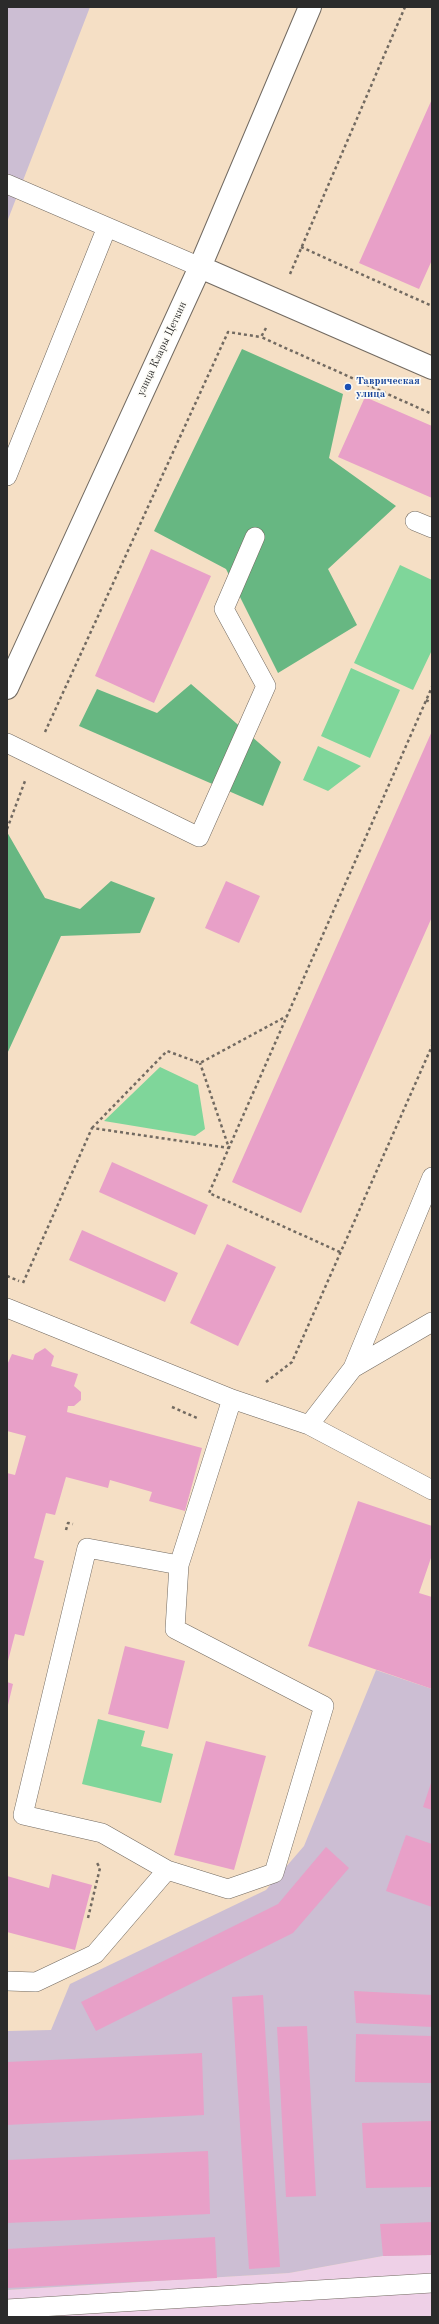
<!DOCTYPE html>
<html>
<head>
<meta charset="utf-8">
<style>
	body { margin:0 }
	#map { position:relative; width:439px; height:2324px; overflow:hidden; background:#f5dfc5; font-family:"Old Standard TT",serif }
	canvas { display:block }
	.frame { position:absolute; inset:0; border:8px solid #2b2b2b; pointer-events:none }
</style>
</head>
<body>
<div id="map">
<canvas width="439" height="2324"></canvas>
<div class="frame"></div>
</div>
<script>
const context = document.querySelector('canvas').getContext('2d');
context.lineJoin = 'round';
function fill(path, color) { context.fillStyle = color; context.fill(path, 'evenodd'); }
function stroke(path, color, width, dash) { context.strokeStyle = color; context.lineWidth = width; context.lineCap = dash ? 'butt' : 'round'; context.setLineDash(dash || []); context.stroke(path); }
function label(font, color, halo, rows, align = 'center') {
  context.font = font + ' "Old Standard TT",serif'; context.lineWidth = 3.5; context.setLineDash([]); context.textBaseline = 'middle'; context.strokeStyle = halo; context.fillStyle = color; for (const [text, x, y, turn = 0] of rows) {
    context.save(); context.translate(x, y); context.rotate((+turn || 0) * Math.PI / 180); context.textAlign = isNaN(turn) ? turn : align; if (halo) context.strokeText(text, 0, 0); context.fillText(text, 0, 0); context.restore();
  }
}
fill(new Path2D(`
	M432,2255V2317H7V2290L289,2273L383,2256Z`), '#eed0e7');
fill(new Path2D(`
	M7,7H90L7,222Z
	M376,1670L432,1689V2255L383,2256L289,2273L7,2290V2031L51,2030L70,1984L266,1890L304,1846Z`), '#ccbed3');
fill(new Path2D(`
	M400,565L432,580V650L413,690L354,663Z
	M351,668L400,690L370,758L321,736Z
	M318,746L361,766L328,791L303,780Z
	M160,1067L198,1085L205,1129L195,1136L104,1121Z
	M98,1719L145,1731L141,1746L173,1754L161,1803L82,1784Z`), '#7fd69a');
fill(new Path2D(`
	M242,349L343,394L329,458L396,506L328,569L357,625L278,673L226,569L154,531Z
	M191,684L281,762L263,806L79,726L97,689L157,713Z
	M7,832L45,898L80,909L111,881L155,898L140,933L61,936L7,1054Z`), '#67b782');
fill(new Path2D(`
	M432,99V260L419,289L359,263Z
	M365,397L432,426V498L338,457Z
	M151,549L211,576L154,703L95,676Z
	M432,731V917L301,1213L232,1182Z
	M226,881L260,896L239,943L205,928Z
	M112,1162L208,1205L195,1235L99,1192Z
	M82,1230L178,1273L165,1302L69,1260Z
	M227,1244L276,1267L238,1346L190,1323Z
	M45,1348L54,1356L51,1366L78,1374L74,1386L81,1392V1400L74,1406H68L67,1412L202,1448L185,1511L149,1501L152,1492L110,1480L108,1488L66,1477L55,1515L46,1513L34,1558L44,1561L24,1636L15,1634L8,1661L7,1473L15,1475L26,1436L7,1431V1365L12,1354L33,1360L35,1354Z
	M358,1501L432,1526V1555L419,1593L432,1597V1689L308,1646Z
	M125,1646L185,1661L168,1729L108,1714Z
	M7,1682L13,1684L8,1705H7Z
	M206,1741L266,1756L234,1870L174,1855Z
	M432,1780V1810L423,1807Z
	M406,1835L432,1844V1907L386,1891Z
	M326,1847L349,1868L293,1933L96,2031L81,2002L278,1904Z
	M52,1874L92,1885L75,1950L7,1932V1876L49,1888Z
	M354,1991L432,1995V2027L356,2023Z
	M263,1995L280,2267L249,2269L232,1997Z
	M307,2026L316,2196L286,2197L277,2027Z
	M356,2034L432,2036V2083L355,2082Z
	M202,2053L204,2115L7,2125V2062Z
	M432,2121V2187L366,2188L362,2123Z
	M208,2151L210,2214L7,2223V2160Z
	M432,2222V2255L383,2256L380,2224Z
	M215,2237L217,2278L7,2288V2249Z`), '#e8a0c8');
const service = new Path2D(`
	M7,184L200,267
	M7,476L107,227
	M415,521L432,528
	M7,743L199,837L266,686L224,609L255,537
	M7,1308L232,1399L179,1565L175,1629L324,1706L274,1873L228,1889L167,1870L102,1833L23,1815L87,1548L179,1565
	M353,1368L432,1177
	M232,1399L309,1425L353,1368L432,1322
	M309,1425L432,1490
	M7,1981L36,1982L95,1954L167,1870
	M7,2309L432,2283`);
const tertiary = new Path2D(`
	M200,267L432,368
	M7,688L200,267L310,7`);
stroke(service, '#726a61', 20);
stroke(tertiary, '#726a61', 24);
stroke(new Path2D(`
	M301,247L432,306
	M290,274L405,7
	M266,328L261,337L432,414
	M426,700L432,703
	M45,732L228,332L261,337
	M7,829L25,781
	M92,1128L167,1051L200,1063L287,1016
	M340,1252L209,1193L432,687
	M7,1276L19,1281
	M23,1283L92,1128L229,1148L200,1063
	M266,1382L292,1362L432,1046
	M172,1407L197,1418
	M66,1530L68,1523L73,1524
	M88,1918L100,1868L97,1863`), '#726a61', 2.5, [3, 3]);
stroke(service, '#fff', 19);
stroke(tertiary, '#fff', 22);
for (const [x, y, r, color] of [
	[348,387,4,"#1a4fb4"]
]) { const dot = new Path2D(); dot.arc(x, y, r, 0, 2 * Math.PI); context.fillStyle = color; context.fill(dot); stroke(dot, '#fdfcf7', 1.5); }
label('11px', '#2b2b2b', '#fdfcf7', [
	["улица Клары Цеткин",162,349,-65]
]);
label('bold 11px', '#164399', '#fdfcf7', [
	["Таврическая",356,381],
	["улица",356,394]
], 'left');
</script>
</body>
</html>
